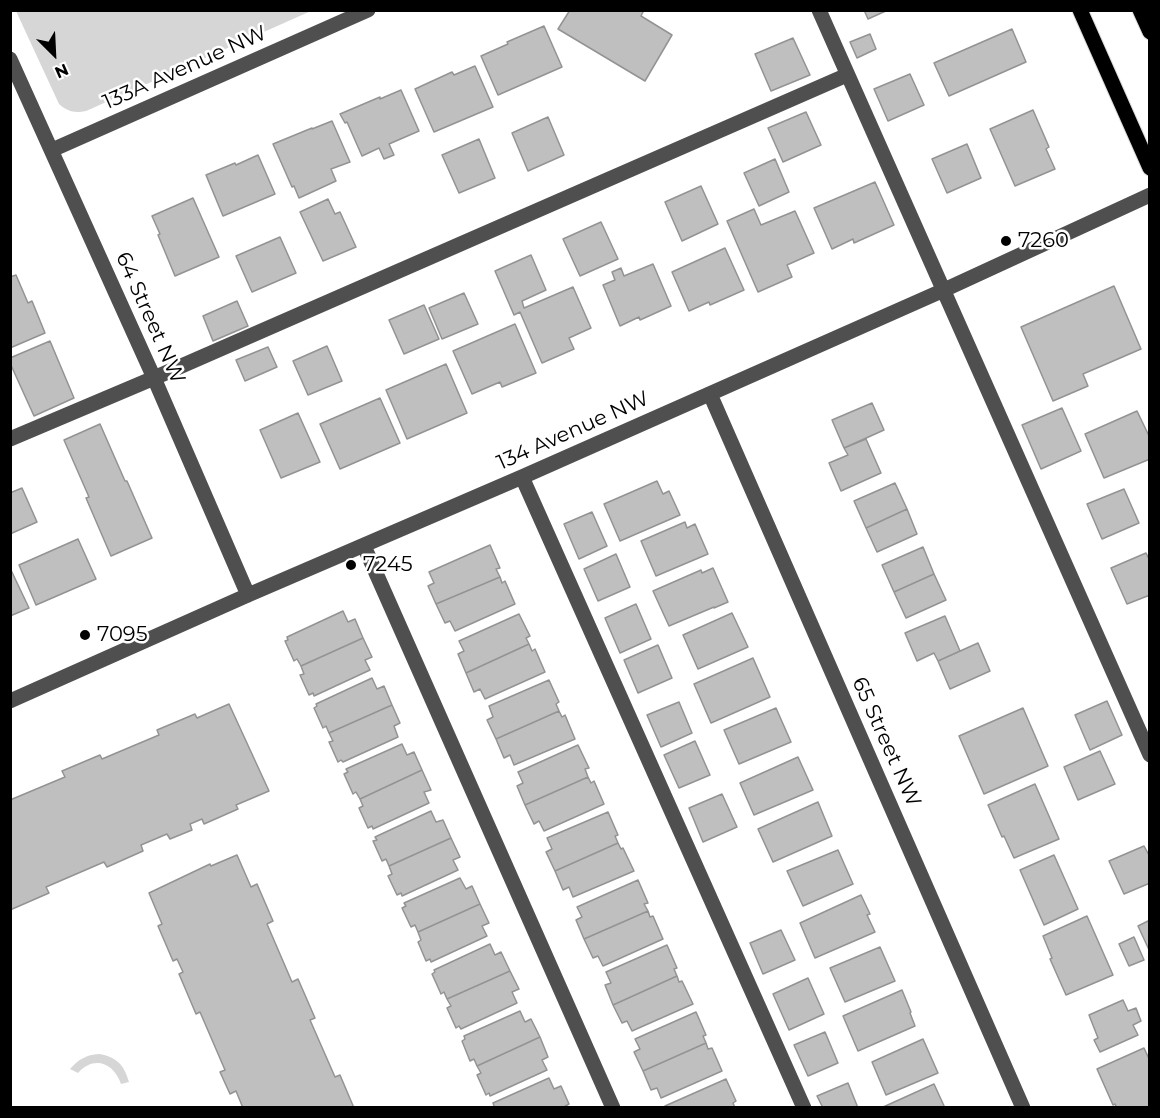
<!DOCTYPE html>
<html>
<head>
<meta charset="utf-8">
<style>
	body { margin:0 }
	#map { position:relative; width:1160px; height:1118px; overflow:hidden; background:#fff; font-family:Montserrat,sans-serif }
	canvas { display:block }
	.frame { position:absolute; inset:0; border:12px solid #000; pointer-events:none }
	.north { position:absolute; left:24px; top:24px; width:60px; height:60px; -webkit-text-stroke:4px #fff; paint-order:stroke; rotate:156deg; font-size:16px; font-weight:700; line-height:24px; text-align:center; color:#000 }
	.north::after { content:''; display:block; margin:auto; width:21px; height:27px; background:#000; clip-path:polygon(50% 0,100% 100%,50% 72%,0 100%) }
</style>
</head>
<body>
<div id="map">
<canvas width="1160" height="1118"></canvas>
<div class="frame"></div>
<div class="north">N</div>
</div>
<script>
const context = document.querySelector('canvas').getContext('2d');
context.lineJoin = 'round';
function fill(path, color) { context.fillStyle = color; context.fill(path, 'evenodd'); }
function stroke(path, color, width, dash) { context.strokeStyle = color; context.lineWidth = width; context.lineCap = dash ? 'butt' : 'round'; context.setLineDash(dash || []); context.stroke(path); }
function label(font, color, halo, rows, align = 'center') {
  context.font = font + ' Montserrat,sans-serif'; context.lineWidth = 5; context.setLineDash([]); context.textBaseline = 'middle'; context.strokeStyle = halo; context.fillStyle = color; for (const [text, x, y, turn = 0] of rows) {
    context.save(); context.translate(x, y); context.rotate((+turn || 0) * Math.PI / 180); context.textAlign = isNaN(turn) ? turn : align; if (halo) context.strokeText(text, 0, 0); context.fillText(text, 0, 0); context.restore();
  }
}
fill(new Path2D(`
	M16,11H311L86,111C75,113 68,112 59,104Z
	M99,1054C117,1057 124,1065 129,1082L121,1084C114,1063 94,1055 78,1073L70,1069C79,1059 86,1055 99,1054Z`), '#d6d6d6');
const building = new Path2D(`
	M570,10H644L641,16L672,35L645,81L558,29Z
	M864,10H888L868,19Z
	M544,26L562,67L498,95L481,56L508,44L507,42Z
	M1012,29L1026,62L949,96L934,63Z
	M870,34L876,49L857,58L850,42Z
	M793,38L810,75L771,91L755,54Z
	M475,66L493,107L434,132L415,89L452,72L454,75Z
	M910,74L924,105L888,121L874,89Z
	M401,90L419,131L389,144L394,155L384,159L379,148L362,156L347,122L345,123L340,114L380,97V99Z
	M1033,110L1049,147L1046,149L1055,169L1015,186L990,129Z
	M806,112L821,145L783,162L768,128Z
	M548,117L564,155L528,171L512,133Z
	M332,121L350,162L331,169L336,181L299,198L294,186L292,187L273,144L312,128V129Z
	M479,139L495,178L459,193L442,155Z
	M967,144L981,178L947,193L932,159Z
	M258,155L275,194L223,216L206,175L235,163L236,165Z
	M775,159L789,192L759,206L744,173Z
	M875,182L894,225L854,243L853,239L832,249L814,208Z
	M701,186L718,224L682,241L665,202Z
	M193,198L219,257L175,276L158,235L160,234L152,216Z
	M328,199L335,214L340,212L356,247L323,261L300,212Z
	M754,209L761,225L795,211L814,253L787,265L792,277L758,292L727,221Z
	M601,222L618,259L580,276L563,239Z
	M280,237L296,273L252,292L236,256Z
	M725,248L744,290L710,305L709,302L689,311L672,272Z
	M531,255L546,290L522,301L524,308L573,287L591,328L569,338L574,349L542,363L520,312L514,315L495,271Z
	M653,264L671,306L640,320L639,317L620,326L603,285L615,280L612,272L621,268L624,276Z
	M16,275L28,303L32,301L45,333L10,348V277Z
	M1114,286L1141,349L1083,374L1088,386L1053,401L1021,327Z
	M464,293L478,324L442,339L429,308Z
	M237,301L248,326L213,341L203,316Z
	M424,305L439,339L404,354L389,320Z
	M515,324L536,373L502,387L500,382L472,394L453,351Z
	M50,341L74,398L34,416L10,363V358Z
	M327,346L342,381L308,395L293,361Z
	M268,347L277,367L245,381L236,360Z
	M446,364L467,413L407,439L386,390Z
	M380,398L400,443L340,469L320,424Z
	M872,403L884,430L844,448L832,420Z
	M1062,408L1081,451L1041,469L1022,425Z
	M1137,411L1150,438V459L1104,478L1085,434Z
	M298,413L320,462L281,478L260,430Z
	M100,424L125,481H127L152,538L111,556L86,498L89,497L64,440Z
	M866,439L881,473L841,491L829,463L848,455L844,448Z
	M657,481L663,494L669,491L680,515L620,541L604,504Z
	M895,483L907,509L866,528L854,501Z
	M22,488L37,522L10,534V493Z
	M1124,489L1139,523L1102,539L1087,504Z
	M907,509L917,534L877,552L866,528Z
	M592,512L607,546L579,559L564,524Z
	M685,522L687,528L695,524L708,554L656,576L641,541Z
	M78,539L96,579L36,605L19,565Z
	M490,545L500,568L496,569L500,577L436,604L428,586L434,583L429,572Z
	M923,547L934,574L894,592L882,565Z
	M1146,553L1150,561V595L1127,604L1111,568Z
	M616,554L630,587L598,601L584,569Z
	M10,568L29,608L10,616Z
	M713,568L728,602L714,608V607L669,626L653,591L701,570L702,573Z
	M934,574L946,600L906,618L894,592Z
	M500,577L502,583L505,581L515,604L455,631L450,621L445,623L436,604Z
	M636,604L651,639L620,653L605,618Z
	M343,611L348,622L355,619L363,638L301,666L297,659L294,661L285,641L288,640L287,637Z
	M732,613L748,647L698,669L683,635Z
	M519,614L530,636L526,638L529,644L466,673L458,654L464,651L459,641Z
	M945,616L960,651L938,661L934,653L917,661L905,633Z
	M363,638L372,657L365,660L370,670L314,696L313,693L309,695L300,675L304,674L301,666Z
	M978,643L990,671L950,689L938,661Z
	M529,644L532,651L535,649L545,672L485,699L480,689L474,692L466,673Z
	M658,645L672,678L638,693L624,660Z
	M753,658L770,697L711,723L694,684Z
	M372,678L377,689L384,686L392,705L329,733L326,726L323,728L314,708L317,706L316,704Z
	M549,680L559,702L556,704L559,711L496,739L487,720L493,717L489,706Z
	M1107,701L1122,735L1090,750L1075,715Z
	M679,702L692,733L661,747L647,715Z
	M229,704L269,791L236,805L238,809L204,824L202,819L190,824L192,830L170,839L167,834L141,845L143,851L107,867L104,862L46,887L49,893L10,910V800L65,777L62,771L100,755L102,759L159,735L157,730L195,714L197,718Z
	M392,705L400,723L394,726L398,737L343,762L341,760L338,762L329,742L333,741L329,733Z
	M776,708L791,742L739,764L724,730Z
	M1023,708L1048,766L984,794L959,736Z
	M559,711L562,717L565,715L575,739L514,765L510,755L504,758L496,739Z
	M695,741L710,775L679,788L664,755Z
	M402,744L407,755L414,752L422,770L360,799L356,792L353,794L344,774L348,772L346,769Z
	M578,745L589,768L585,769L588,777L525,805L517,786L523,783L518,772Z
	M1100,751L1115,784L1078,800L1064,767Z
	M798,757L813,790L754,815L740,783Z
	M422,770L431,790L424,792L429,803L373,829L372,826L368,828L359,808L363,806L360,799Z
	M588,777L591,783L594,781L604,804L544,831L539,821L534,824L525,805Z
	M1035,784L1059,839L1014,858L1004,836L1002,837L988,805Z
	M722,794L737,827L703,842L689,808Z
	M818,802L832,836L773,862L758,829Z
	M431,811L436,822L443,820L451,838L389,866L386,859L382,861L373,841L377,840L375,837Z
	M608,812L618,835L615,836L618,843L555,871L546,852L552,849L547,838Z
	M451,838L460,857L453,860L458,870L402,896L401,893L397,895L388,876L392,874L389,866Z
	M618,843L621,849L623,848L634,871L573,897L569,887L563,890L555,871Z
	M1144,846L1150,857V883L1124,894L1109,861Z
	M838,850L853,884L803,906L787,871Z
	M237,855L251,887L257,884L273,921L267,924L292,982L298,979L315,1018L310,1020L335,1077L340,1075L354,1108H243L236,1091L230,1094L220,1072L225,1070L200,1012L196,1014L179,974L183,972L177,959L173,961L158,926L162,924L149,893L210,864L211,866Z
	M1054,855L1078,909L1044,925L1020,870Z
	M460,878L466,889L472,886L480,904L418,932L415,925L411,927L402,908L406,906L404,903Z
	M638,880L648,903L644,904L648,911L584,939L576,920L582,917L577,907Z
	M861,895L870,914L867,915L875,932L815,958L800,923Z
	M480,904L489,923L482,926L487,936L431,962L430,959L426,961L418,942L421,940L418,932Z
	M648,911L650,917L653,916L663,939L603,966L598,956L593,958L584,939Z
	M1087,916L1113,975L1066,995L1050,959L1052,958L1043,936Z
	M1150,920V952L1138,926Z
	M781,930L795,960L763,974L750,943Z
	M1134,937L1144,960L1129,966L1119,944Z
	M490,944L495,955L501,952L510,971L447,999L444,992L441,994L432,974L435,972L434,970Z
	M667,945L677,968L674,969L677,976L613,1005L605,985L611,983L606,972Z
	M880,947L895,981L845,1002L830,968Z
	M510,971L519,989L512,992L517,1003L461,1029L459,1026L456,1028L447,1008L451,1006L447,999Z
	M677,976L679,982L682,981L693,1004L632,1031L627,1021L622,1023L613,1005Z
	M808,978L824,1014L789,1030L773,994Z
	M902,990L911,1012L910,1013L915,1026L858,1051L843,1016Z
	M1123,1000L1128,1011L1136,1008L1141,1021L1133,1025L1138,1035L1100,1052L1094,1040L1098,1038L1089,1015Z
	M520,1011L525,1022L531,1019L540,1037L477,1066L474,1059L470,1061L462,1041L465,1039L464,1036Z
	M696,1012L706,1035L703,1036L706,1043L643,1071L634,1052L640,1049L635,1039Z
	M825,1032L838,1063L808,1076L794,1045Z
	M540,1037L548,1057L542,1060L547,1070L490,1096L489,1093L486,1095L477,1075L481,1073L477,1066Z
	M923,1039L938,1073L886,1095L872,1062Z
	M706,1043L708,1049L712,1048L722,1071L661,1098L657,1088L651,1090L643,1071Z
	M1144,1048L1150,1061V1108H1117L1115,1104L1113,1105L1097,1069Z
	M549,1078L554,1089L561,1086L569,1104L562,1108H491L494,1106L493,1103Z
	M726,1079L736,1101L733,1103L735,1108H666L665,1106Z
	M848,1083L858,1108H823L817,1096Z
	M934,1084L945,1108H881Z`);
fill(building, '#bfbfbf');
stroke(building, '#939393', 1.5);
const major = new Path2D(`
	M1080,10L1150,168
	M1140,10L1150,32`);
stroke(major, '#dbdbdb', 17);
stroke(new Path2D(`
	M819,10L1150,755
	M10,59L154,378L248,595
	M52,150L368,10
	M710,394L1023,1108
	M10,439L154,378L847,75
	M522,477L804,1108
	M364,546L613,1108
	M10,701L248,595L522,477L944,290L1150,195`), '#4f4f4f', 15);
stroke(major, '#000', 15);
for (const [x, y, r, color] of [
	[1006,241,6,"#000"],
	[351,565,6,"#000"],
	[85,635,6,"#000"]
]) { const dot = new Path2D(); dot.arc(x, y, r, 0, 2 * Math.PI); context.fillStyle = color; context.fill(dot); stroke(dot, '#fff', 2); }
label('21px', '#000', '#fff', [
	["133A Avenue NW",185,68,-24],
	["64 Street NW",150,318,66],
	["134 Avenue NW",573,431,-24],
	["65 Street NW",886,742,66]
]);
label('21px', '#000', '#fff', [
	["7260",1018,241],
	["7245",363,565],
	["7095",97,635]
], 'left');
</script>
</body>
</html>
